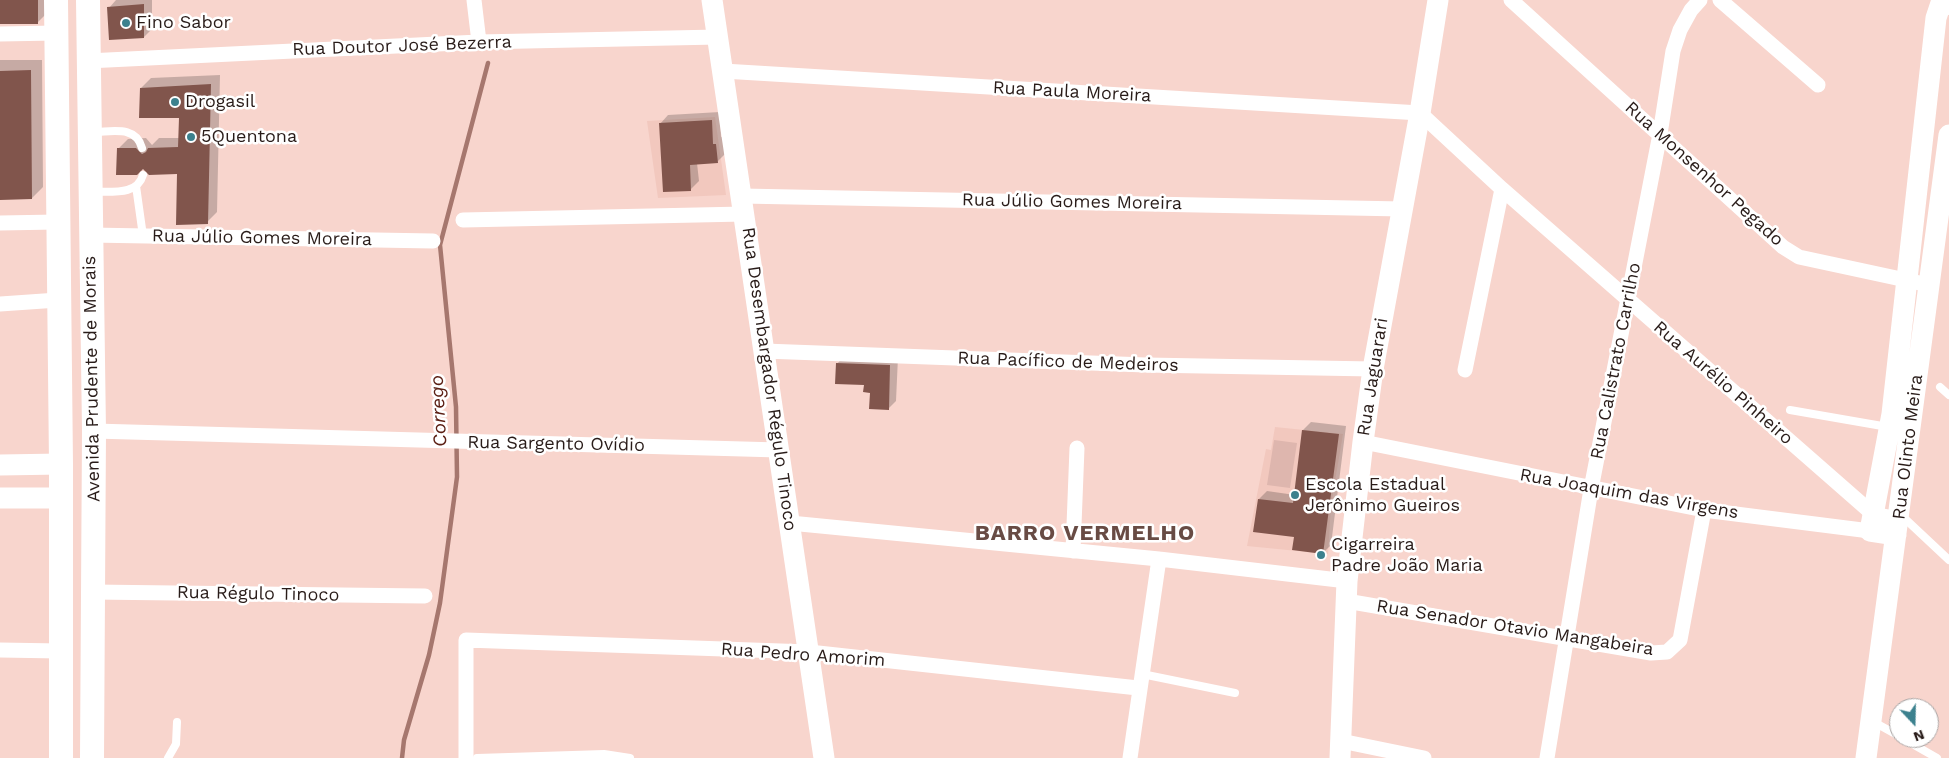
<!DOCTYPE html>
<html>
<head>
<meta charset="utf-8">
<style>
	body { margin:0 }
	#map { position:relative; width:1949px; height:758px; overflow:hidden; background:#f8d5cd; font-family:"Work Sans",sans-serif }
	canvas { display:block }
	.north { position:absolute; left:1889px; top:698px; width:50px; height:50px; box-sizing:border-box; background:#fff; border:1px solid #a9a4a3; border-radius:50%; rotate:159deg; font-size:14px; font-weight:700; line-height:20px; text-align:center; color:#291c19 }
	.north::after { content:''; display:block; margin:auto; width:18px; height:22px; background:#3c818e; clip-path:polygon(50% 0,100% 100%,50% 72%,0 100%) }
</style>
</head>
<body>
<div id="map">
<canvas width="1949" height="758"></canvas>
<div class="north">N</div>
</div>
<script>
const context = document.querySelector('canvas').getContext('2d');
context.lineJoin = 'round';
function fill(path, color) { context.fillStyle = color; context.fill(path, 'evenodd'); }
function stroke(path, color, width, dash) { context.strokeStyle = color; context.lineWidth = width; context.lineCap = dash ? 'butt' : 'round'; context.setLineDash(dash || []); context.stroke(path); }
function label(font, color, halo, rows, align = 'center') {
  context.font = font + ' "Work Sans",sans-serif'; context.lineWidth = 5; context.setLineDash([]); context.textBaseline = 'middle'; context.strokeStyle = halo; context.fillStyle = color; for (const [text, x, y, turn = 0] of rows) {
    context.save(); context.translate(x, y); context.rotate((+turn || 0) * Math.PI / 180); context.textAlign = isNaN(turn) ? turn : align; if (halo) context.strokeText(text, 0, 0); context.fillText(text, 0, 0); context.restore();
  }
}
fill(new Path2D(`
	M715,117L726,195L658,198L647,121Z
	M1275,427L1343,434L1331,505L1328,554L1247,546L1266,449L1271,450Z`), '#f2c8be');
fill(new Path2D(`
	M1274,440L1297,443L1290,488L1267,485Z`), '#deb6ae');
fill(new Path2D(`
	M0,0H47V13L37,23L0,22Z
	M116,0H152V29L144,37L109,8Z
	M0,60H42L43,187L32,198H0Z
	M220,75L217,212L207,222L179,173L118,149L128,139L146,138L152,145L159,138H180L181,116L141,88L151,78Z
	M720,112L721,137L724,136L725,154L717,162L697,163L699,181L691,189L660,124L668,115Z
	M845,355L898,357L896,401L888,409L865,384L837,364Z
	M1311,422L1346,426L1331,545L1323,553L1296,536L1259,499L1267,491L1295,495L1303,430Z`), '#0003');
stroke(new Path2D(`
	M402,758L404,740L429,655L440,603L457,477L456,407L440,245L488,63`), '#a6776e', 4.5);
fill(new Path2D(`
	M0,0H38V24H0Z
	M144,4V38L109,40L107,7Z
	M31,70L32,199L0,200V71Z
	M211,84L208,224L176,225L177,174L149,175L143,169L137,175H116L117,148H136L142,154L146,152L148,148L178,147L179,118H139L140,88Z
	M712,120L713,144H716L718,163L690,165L691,191L663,192L659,123Z
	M836,363L890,365L889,410L869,409L870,393L863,392L864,385L835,384Z
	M1302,430L1339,434L1323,554L1292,550L1294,537L1253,532L1258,499L1293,503Z`), '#81554c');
stroke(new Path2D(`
	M93,132C112,132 136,125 142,148
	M136,186L143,236
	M93,192C111,191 137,196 143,175
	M1940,387L1949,395
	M1790,410L1888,427
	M1901,515L1949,560
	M1142,674L1235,693
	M1872,721L1899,736
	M1902,738L1937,758
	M168,758L176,744L177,722
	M477,758L604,754L630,758`), '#fff', 8);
stroke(new Path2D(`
	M474,0L479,42
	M1511,0L1783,247L1799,257L1929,285
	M1720,0L1818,85
	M0,34L56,33
	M87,61L479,42L718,37
	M723,71L1420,113L1502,189L1873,514L1899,519
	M742,196L1402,209
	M463,220L744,214
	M0,223L57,222
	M90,235L433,241
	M0,304L58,300
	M764,351L1146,365L1373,369
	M1465,370L1502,189
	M94,431L779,450
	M1363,442L1704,510L1870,531
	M790,523L1159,559L1347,581
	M1073,551L1077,448
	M92,592L425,596
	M1346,601L1651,653L1667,652L1680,640L1704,510
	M0,650L60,651
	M1341,741L1424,758
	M466,758V640L809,652L1138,688
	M1130,758L1159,559
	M1547,758L1591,489L1660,134L1673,51L1680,30L1691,10L1700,0`), '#fff', 15);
stroke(new Path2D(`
	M712,0L824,758
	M0,465L61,464
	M0,498H60
	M1896,535L1870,531L1892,414L1936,18L1942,0
	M1340,758L1347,581L1363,442L1373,369L1420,113L1438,0
	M1866,758L1949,135`), '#fff', 21);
stroke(new Path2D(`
	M56,0L61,464V758
	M88,0L94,431L92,758
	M1945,0L1949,3`), '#fff', 24);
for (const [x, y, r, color] of [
	[126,23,5,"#3c818e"],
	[175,102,5,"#3c818e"],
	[191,137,5,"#3c818e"],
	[1295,495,5,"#3c818e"],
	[1321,555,5,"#3c818e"]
]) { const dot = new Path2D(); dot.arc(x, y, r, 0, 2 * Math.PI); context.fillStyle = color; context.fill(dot); stroke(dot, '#fff', 2); }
label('18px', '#291c19', '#fff', [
	["Fino Sabor",136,23],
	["Drogasil",185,102],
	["5Quentona",201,137],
	["Escola Estadual",1305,485],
	["Jerônimo Gueiros",1305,506],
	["Cigarreira",1331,545],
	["Padre João Maria",1331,566]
], 'left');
label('18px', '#291c19', '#fff', [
	["Rua Doutor José Bezerra",402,46,-2],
	["Rua Paula Moreira",1072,92,3],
	["Rua Monsenhor Pegado",1704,174,42],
	["Rua Júlio Gomes Moreira",1072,202,1],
	["Rua Júlio Gomes Moreira",262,238,1],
	["Rua Calistrato Carrilho",1616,361,-79],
	["Rua Pacífico de Medeiros",1068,362,2],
	["Rua Jaguarari",1373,377,-81],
	["Avenida Prudente de Morais",92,379,-91],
	["Rua Desembargador Régulo Tinoco",769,379,82],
	["Rua Aurélio Pinheiro",1723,383,41],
	["Rua Sargento Ovídio",556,444,1],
	["Rua Olinto Meira",1908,447,-83],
	["Rua Joaquim das Virgens",1629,494,10],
	["Rua Régulo Tinoco",258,594,1],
	["Rua Senador Otavio Mangabeira",1515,628,9],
	["Rua Pedro Amorim",803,655,4]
]);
label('italic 19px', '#5c2015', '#fff', [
	["Corrego",439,411,-93]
]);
context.letterSpacing = '1px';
label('bold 22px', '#684b44', '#fff', [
	["BARRO VERMELHO",1085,534]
]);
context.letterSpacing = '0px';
</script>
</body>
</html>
